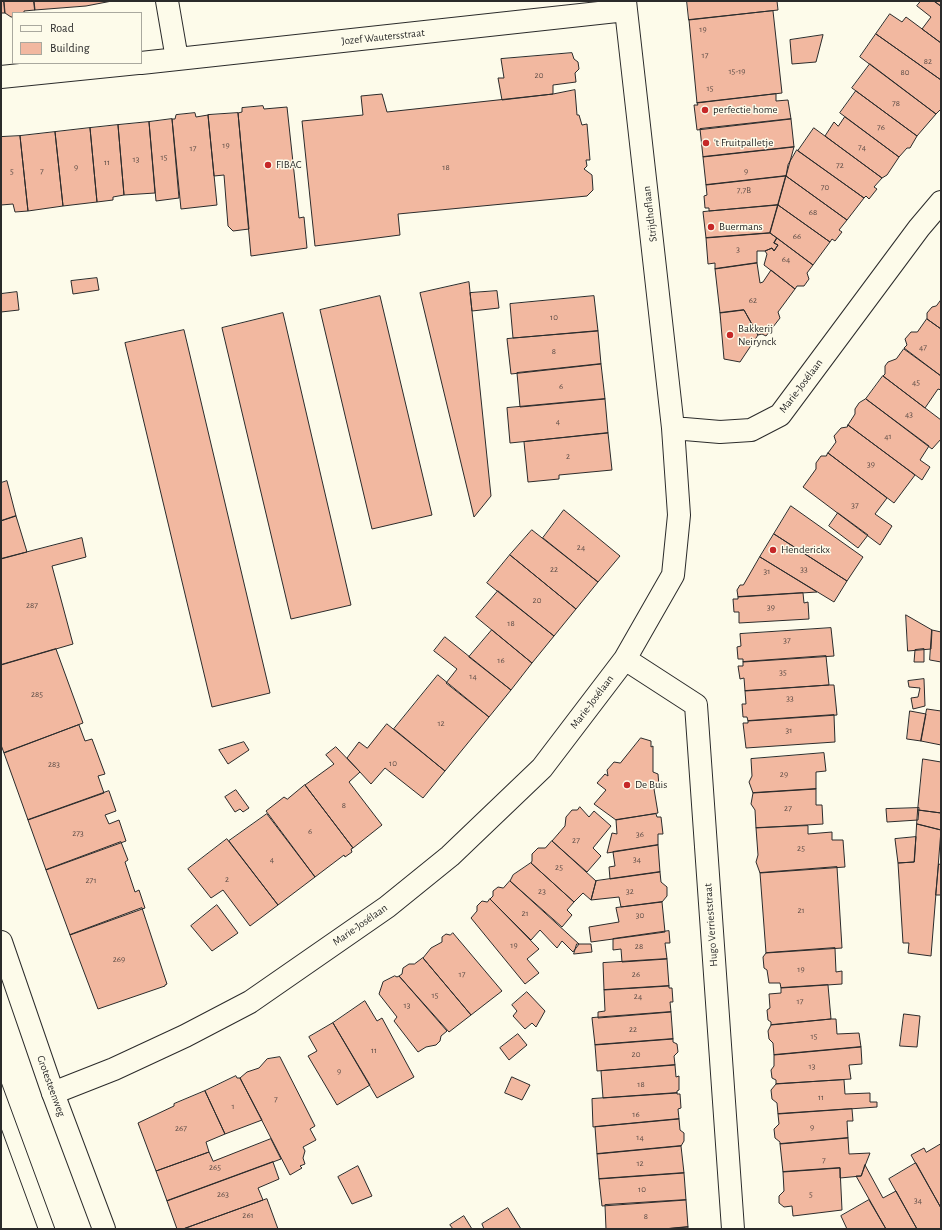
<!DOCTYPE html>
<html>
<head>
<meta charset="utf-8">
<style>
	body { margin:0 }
	#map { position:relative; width:942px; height:1230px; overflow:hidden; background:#fdfbea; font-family:"Alegreya Sans",sans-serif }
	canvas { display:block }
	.frame { position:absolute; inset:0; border:2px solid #2b2b2b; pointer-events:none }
	.legend { position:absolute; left:12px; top:12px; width:130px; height:52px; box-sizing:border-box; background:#fdfbea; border:1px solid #a9a89e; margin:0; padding:5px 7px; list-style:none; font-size:12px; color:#2b2b2b }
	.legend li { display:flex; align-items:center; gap:8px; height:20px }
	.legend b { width:20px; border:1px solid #a9a89e }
</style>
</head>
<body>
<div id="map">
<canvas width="942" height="1230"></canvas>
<div class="frame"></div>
<ul class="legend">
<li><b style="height:5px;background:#fdfbea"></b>Road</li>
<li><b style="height:11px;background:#f2b8a0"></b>Building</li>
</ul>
</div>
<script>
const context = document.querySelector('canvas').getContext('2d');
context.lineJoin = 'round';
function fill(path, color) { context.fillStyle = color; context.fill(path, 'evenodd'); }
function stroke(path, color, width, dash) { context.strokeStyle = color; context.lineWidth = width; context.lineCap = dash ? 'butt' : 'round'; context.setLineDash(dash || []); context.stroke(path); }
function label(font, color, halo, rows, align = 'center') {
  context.font = font + ' "Alegreya Sans",sans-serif'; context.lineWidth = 3; context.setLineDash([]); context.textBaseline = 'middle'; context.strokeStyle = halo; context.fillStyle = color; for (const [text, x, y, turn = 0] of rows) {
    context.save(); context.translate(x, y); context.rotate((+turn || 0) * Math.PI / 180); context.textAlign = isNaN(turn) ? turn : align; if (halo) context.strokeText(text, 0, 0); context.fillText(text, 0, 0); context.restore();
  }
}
const building = new Path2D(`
	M1,1H4L5,13H1Z
	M4,1H34L35,10L24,11V13H13V17H11L5,13Z
	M34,1H112L86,6L35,10Z
	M687,1H777L778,10L689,20Z
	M921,1H934L941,6V43L922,29L931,17L917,6Z
	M934,1H941V6Z
	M773,11L782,93L697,103L689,20Z
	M890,14L902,22L906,17L941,43V80L876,34Z
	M876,34L941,80V109L936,114L860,57Z
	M823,35L816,62L792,64L790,40Z
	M572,53L574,59L578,62L579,69L575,73L576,82L553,85V94L502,100L498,78H504L501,59Z
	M870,64L936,114L917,136L852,88Z
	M575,90L577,115H579L582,125L587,124L590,160H586L587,166L584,169L592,175L593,190L587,196L398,214L400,235L315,246L302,121L363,115L361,96L382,94L387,112L553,94Z
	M856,91L917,136L910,148H907L899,157L840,113Z
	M776,94V101L788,100L791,119L697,130L694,105H698L697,103Z
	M263,106L264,109L287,107L299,218L304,217L307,248L251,256L238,113L242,112V108Z
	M195,113L196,117L208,115L217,205L181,209L172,119H175L176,115Z
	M238,113L249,229L233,231L228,226L224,175L214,176L208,115Z
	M845,117L899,157L887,175L882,178L825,136L834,122L838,126Z
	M172,119L179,198L156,201L149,122Z
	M791,119L794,147L703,157L700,129Z
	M149,122L155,193L124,195L118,125Z
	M118,125L124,195L113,197V200L97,202L90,128Z
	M90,128L97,202L63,206L55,132Z
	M814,128L882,178L874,187L877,189L869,199L866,196L864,198L798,151Z
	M55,132L63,206L28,211L20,136Z
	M20,136L28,211L15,212L13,204L1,205V137Z
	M794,147L786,176L706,185L703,157Z
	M797,150L864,198L847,220L786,176L788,165Z
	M786,176L847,220L839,230L842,232L835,241L832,239L830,242L778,205Z
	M786,176L778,205L709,211V208H705L704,196L707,195L706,185Z
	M778,205L830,242L813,265L770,233Z
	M778,205L770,233L706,238L703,212Z
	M770,233L777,238L774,243L778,245L774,251L772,248L765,251H757V263L715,269V263L708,264L706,238Z
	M777,238L813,265L807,273L809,279L804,286H797L795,289L764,265L767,254L765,251L772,248L774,251L778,245L774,243Z
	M757,263L760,283L763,282L771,270L795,289L778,312L780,318L766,336L762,334L758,335L744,310L720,313L715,269Z
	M97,278L99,290L73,294L71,281Z
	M469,282L491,496L474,517L420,293Z
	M497,291L499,308L472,311L470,293Z
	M17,292L19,310L1,312V294Z
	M380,296L432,515L372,529L320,310Z
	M594,296L598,331L513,338L510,304Z
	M941,300V329L927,319V313L932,307L936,306Z
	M744,310L758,335L740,362L724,359L720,313Z
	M283,313L351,605L291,619L222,328Z
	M927,319L941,329V376L904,348L907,345L905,339L911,332H917Z
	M184,330L270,693L212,707L125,343Z
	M598,331L601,364L511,374L507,339Z
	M904,349L941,376V390L938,389L925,408L883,376L885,374V366L888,362L896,359Z
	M601,364L605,399L520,407L517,373Z
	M883,376L941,420V439L932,449L866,399Z
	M605,399L608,433L510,443L507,408Z
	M866,399L929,446L920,460L930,467L922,480L848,425L855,414V409L859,403Z
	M848,425L915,475L894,503L828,453L836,442L834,436L841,428L847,427Z
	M608,433L612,470L559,475V479L528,482L524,442Z
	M828,453L887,498L875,514L892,526L880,545L803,487L816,469V463L821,456H826Z
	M7,481L16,516L1,521V483Z
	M791,506L863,557L847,581L774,534Z
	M564,510L620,556L598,582L543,538Z
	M838,513L868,535L858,548L829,526Z
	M16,516L27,552L1,559V521Z
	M532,530L598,582L576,609L510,555Z
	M774,534L847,581L834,602L760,557Z
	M82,538L86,557L52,566L73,644L1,665V559Z
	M510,555L576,609L554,636L487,583Z
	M760,557L817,592L738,597L737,590L740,585H743Z
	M498,591L554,636L532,663L476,617Z
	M803,593L804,603L808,602L809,619L739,623V612H734L733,599H738V597Z
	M906,615L932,630L931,649L908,651Z
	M831,628L834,656L743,662V659H738L737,647L741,646L740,634Z
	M492,630L532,663L511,690L469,657Z
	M932,630L941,632V662L930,660Z
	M445,637L511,690L489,717L446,683L457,669L434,651Z
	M56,649L83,723L4,753L1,745V665Z
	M924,649V662H914L915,650Z
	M826,656L829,685L745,691L744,678L740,679L738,666H743V662Z
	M438,675L489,717L445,771L394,729Z
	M924,679L925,706L913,709L911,698L918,697L920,688L909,687L908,681Z
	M829,685H834L837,715L748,721L747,717H743L742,704H746L745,691Z
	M927,709L941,711V745L921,741Z
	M910,711L926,714L921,741L907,739Z
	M834,715L835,742L746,748L743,723H748V721Z
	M387,724L445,771L423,798L385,768L371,784L347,758L359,742L367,748Z
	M79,725L85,741L92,739L105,774L98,776L104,793L28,820L4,753Z
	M641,738L651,741V747L653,746V772L658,774L659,786L654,789L658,813L616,820L594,804L606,790L597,783L605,774L608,776L607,770L614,762L620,763Z
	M244,742L249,750L228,764L219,750Z
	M336,747L360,772L349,782L382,825L353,848L305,785L334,764L326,755Z
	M824,753L826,771L816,772V789L753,793L749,782L752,776L751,759Z
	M923,759L941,762V813L918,810Z
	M305,785L353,848L351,849L352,852L345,857L344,855L315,877L266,811L284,797L287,799Z
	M816,789V805H822L823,824L756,828L755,810L751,804L753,793Z
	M236,790L249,808L243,812L240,809L235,812L225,797Z
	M109,791L116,811L105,815L109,824L119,820L126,841L46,870L28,820Z
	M580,807L589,817L594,811L611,826L593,848L601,856L587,872L552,841L565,826L566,817L572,810H577Z
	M919,808L918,820L887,822L886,809Z
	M918,810L941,813V830L917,824Z
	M267,814L315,877L278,905L229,841Z
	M656,814L657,817H661L663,834H658V845L607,853L612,833L617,834L616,820Z
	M917,824L941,830L931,956L908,953L909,943H903L898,863L914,862Z
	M808,826V834L832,832V840H843L845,867L760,873L756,862L758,855L756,828Z
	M916,837L914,862L898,863L895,839Z
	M227,839L278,905L250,926L223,890L211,898L188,869Z
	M552,841L596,881L591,900L583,893L574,902L531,863L532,861V854L538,848H545Z
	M121,842L128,860L125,862L135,892L139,890L145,908L70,935L46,870Z
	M658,845L660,872L610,879L609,867L615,866L613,852Z
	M531,863L574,902L567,910L572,915L562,927L510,881L513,875Z
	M939,864L941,865V895H936Z
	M837,867L842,948L766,953L760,873Z
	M660,872L661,882L667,887V896L662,902L621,907L619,897L591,900L596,881Z
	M510,881L579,944L573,952L562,941L557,948L540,930L531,940L490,899L493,896V891L498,887L503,888Z
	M490,899L539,949L527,959L539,973L525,984L471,918L477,911V906L482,901L487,902Z
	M662,902L665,932L591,942L589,927L619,922L616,908Z
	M217,905L238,933L212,951L191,926Z
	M142,908L167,984L165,985V986L98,1009L70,935Z
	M669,931L670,943H665L667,959L622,962L621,949L613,950V939Z
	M453,933L502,991L471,1015L423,958L431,948L442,942V937L446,934L450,935Z
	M577,944H591L592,952L574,954Z
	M835,948L836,972L842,971V984L781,988L780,983H769L767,970L764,968L763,957L766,953Z
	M423,958L471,1015L449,1032L399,976L402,974L403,968L409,964H414Z
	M667,959L669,986L604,990L603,963Z
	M395,976L397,977L399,976L447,1031L441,1036L440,1041L436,1045L426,1047L418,1052L394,1021L397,1017L379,994L383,982Z
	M828,985L831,1019L771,1025V1022L768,1020L767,1010L770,1008L769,994L781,993V988Z
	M669,986V988H672L673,1002H670L671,1012L598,1018V1012L605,1011L604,990Z
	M527,992L545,1011L536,1027L532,1023L525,1029L513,1016L517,1011L512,1005Z
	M365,1001L377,1021L382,1018L414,1077L377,1098L333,1023Z
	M671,1012L673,1039L595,1045L592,1018Z
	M904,1014L920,1016L917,1047L900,1046Z
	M831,1019H836L837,1034L859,1033L861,1047L774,1055L773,1043L769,1039L768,1031L771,1025Z
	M333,1023L370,1085L337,1105L308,1056L317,1051L309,1037Z
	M518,1034L527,1045L509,1060L500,1048Z
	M673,1039V1042L677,1044L678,1052L674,1056L675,1065L597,1071L595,1045Z
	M861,1047L862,1064L849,1065L851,1079L776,1084V1080L772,1078L771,1070L774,1066V1055Z
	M280,1057L315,1126L310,1129L316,1140L303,1147L305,1151L303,1158L305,1164L300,1166L302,1168L290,1175L240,1078L247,1072L259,1068L267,1059Z
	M675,1065L676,1077L679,1076V1090L677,1091V1093L603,1098L601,1071Z
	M236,1076L237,1078H240L262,1120L225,1134L205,1091Z
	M512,1077L530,1085L522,1100L505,1093Z
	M844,1080L845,1094L870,1093V1102H877V1107L778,1114L777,1103L772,1099L771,1090L776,1084Z
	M205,1091L225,1134L206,1142L209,1152L156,1171L138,1123L174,1106V1104Z
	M677,1093V1094H680L681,1108L678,1109L679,1119L593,1127L592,1099Z
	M852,1109L853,1121H847L848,1138L780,1144V1142L775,1138L774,1129L779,1124L778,1114Z
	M679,1119L680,1130L684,1133V1141L681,1146L597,1154L595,1127Z
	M848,1138L849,1154L870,1153L861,1176L840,1178V1168L783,1172L780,1144Z
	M271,1139L281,1159L167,1201L156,1171L209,1152L213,1161Z
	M941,1144V1208L911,1155L924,1148L926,1152Z
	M681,1146L684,1173L599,1179L597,1154Z
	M273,1162L279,1179L258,1188L263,1200L183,1229H177L167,1201Z
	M916,1163L941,1208V1229H917L889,1179Z
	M865,1165L883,1198L896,1191L917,1229H886L856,1176H861Z
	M358,1166L372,1196L352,1204L338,1177Z
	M840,1168L842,1210L793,1216L792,1206L784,1207L779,1203V1196L784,1191L783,1172Z
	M684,1173L686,1200L602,1206L599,1179Z
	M267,1199L278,1229H183L263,1200Z
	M686,1200L688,1227L664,1229H606L605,1205Z
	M869,1200L886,1229H847L841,1216Z
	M508,1208L521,1229H484L482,1224Z
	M464,1216L472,1229H453L450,1225Z
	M688,1227V1229H664Z`);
fill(building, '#f2b8a0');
stroke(building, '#2b2b2b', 1);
const street = new Path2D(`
	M167,1L177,59
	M141,63L626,10
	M1,77L138,63
	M673,428L720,432L751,430L780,415L919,228L941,202
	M625,659L696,705L733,1229
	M53,1093L114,1069L185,1036L250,1002L387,907L450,856L542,768L625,659L673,575L679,515L673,428L625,1`);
const primary = new Path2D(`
	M1,942L53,1093L104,1229`);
stroke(street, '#2b2b2b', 24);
stroke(primary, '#2b2b2b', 24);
stroke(street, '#fdfbea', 22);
stroke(primary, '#fdfbea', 22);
stroke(new Path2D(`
	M1,1082L55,1229
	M1,1128L38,1229`), '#2b2b2b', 1);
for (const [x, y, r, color] of [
	[705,110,4,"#c62828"],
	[706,143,4,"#c62828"],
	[268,165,4,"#c62828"],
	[711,227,4,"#c62828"],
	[730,335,4,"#c62828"],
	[773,550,4,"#c62828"],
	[627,785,4,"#c62828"]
]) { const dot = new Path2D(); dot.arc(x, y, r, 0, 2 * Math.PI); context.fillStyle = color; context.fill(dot); stroke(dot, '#fdfbea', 1.5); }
label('9px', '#5d4e48', null, [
	["19",703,29],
	["17",705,55],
	["82",928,61],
	["15-19",737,71],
	["80",905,72],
	["20",539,75],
	["15",710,88],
	["78",896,103],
	["76",881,127],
	["19",226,145],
	["74",862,147],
	["17",193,148],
	["15",164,157],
	["13",136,159],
	["11",107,162],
	["72",840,165],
	["9",76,167],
	["18",446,167],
	["5",12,171],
	["7",42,171],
	["9",746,171],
	["70",825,187],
	["7,7B",744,190],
	["68",813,212],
	["66",797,236],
	["3",738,249],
	["64",786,259],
	["62",753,300],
	["10",554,317],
	["47",923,347],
	["8",554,351],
	["45",916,382],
	["6",561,386],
	["43",909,414],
	["4",558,421],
	["41",888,436],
	["2",568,456],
	["39",871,464],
	["37",855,505],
	["24",581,547],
	["22",554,569],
	["33",804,569],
	["31",767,571],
	["20",537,600],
	["287",32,605],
	["39",771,607],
	["18",511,623],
	["37",787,640],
	["16",501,660],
	["35",783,672],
	["14",473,676],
	["285",37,694],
	["33",790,698],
	["12",441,723],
	["31",789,730],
	["10",393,763],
	["283",54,764],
	["29",784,774],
	["8",344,805],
	["27",788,808],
	["6",310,831],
	["273",78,833],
	["36",640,834],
	["27",576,840],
	["25",801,848],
	["4",272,859],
	["34",637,859],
	["25",559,867],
	["2",227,879],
	["271",91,880],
	["23",542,891],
	["32",630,891],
	["21",801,910],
	["21",525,913],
	["30",640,915],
	["19",514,945],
	["28",639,946],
	["269",119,959],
	["19",801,969],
	["17",462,974],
	["26",636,974],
	["15",435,995],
	["24",638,996],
	["17",800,1001],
	["13",407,1005],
	["22",633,1029],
	["15",814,1036],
	["11",374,1050],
	["20",636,1054],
	["13",812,1066],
	["9",339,1071],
	["18",641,1084],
	["11",821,1097],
	["7",276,1099],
	["1",233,1106],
	["16",636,1114],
	["9",812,1127],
	["267",181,1128],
	["14",640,1137],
	["7",824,1160],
	["12",640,1163],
	["265",215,1167],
	["10",642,1189],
	["263",223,1194],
	["5",811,1194],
	["34",918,1200],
	["261",248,1215],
	["8",646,1216]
]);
label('11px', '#2b2b2b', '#fdfbea', [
	["Jozef Wautersstraat",383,37,-6],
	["Strijdhoflaan",650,214,-97],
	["Marie-Josélaan",801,386,-53],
	["Marie-Josélaan",592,702,-53],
	["Marie-Josélaan",360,925,-35],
	["Hugo Verrieststraat",711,925,-94],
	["Grotesteenweg",51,1086,70]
]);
label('11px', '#2b2b2b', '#fdfbea', [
	["perfectie home",713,110],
	["'t Fruitpalletje",714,143],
	["FIBAC",276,165],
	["Buermans",719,227],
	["Bakkerij",738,329],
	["Neirynck",738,342],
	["Henderickx",781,550],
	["De Buis",635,785]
], 'left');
</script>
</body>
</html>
